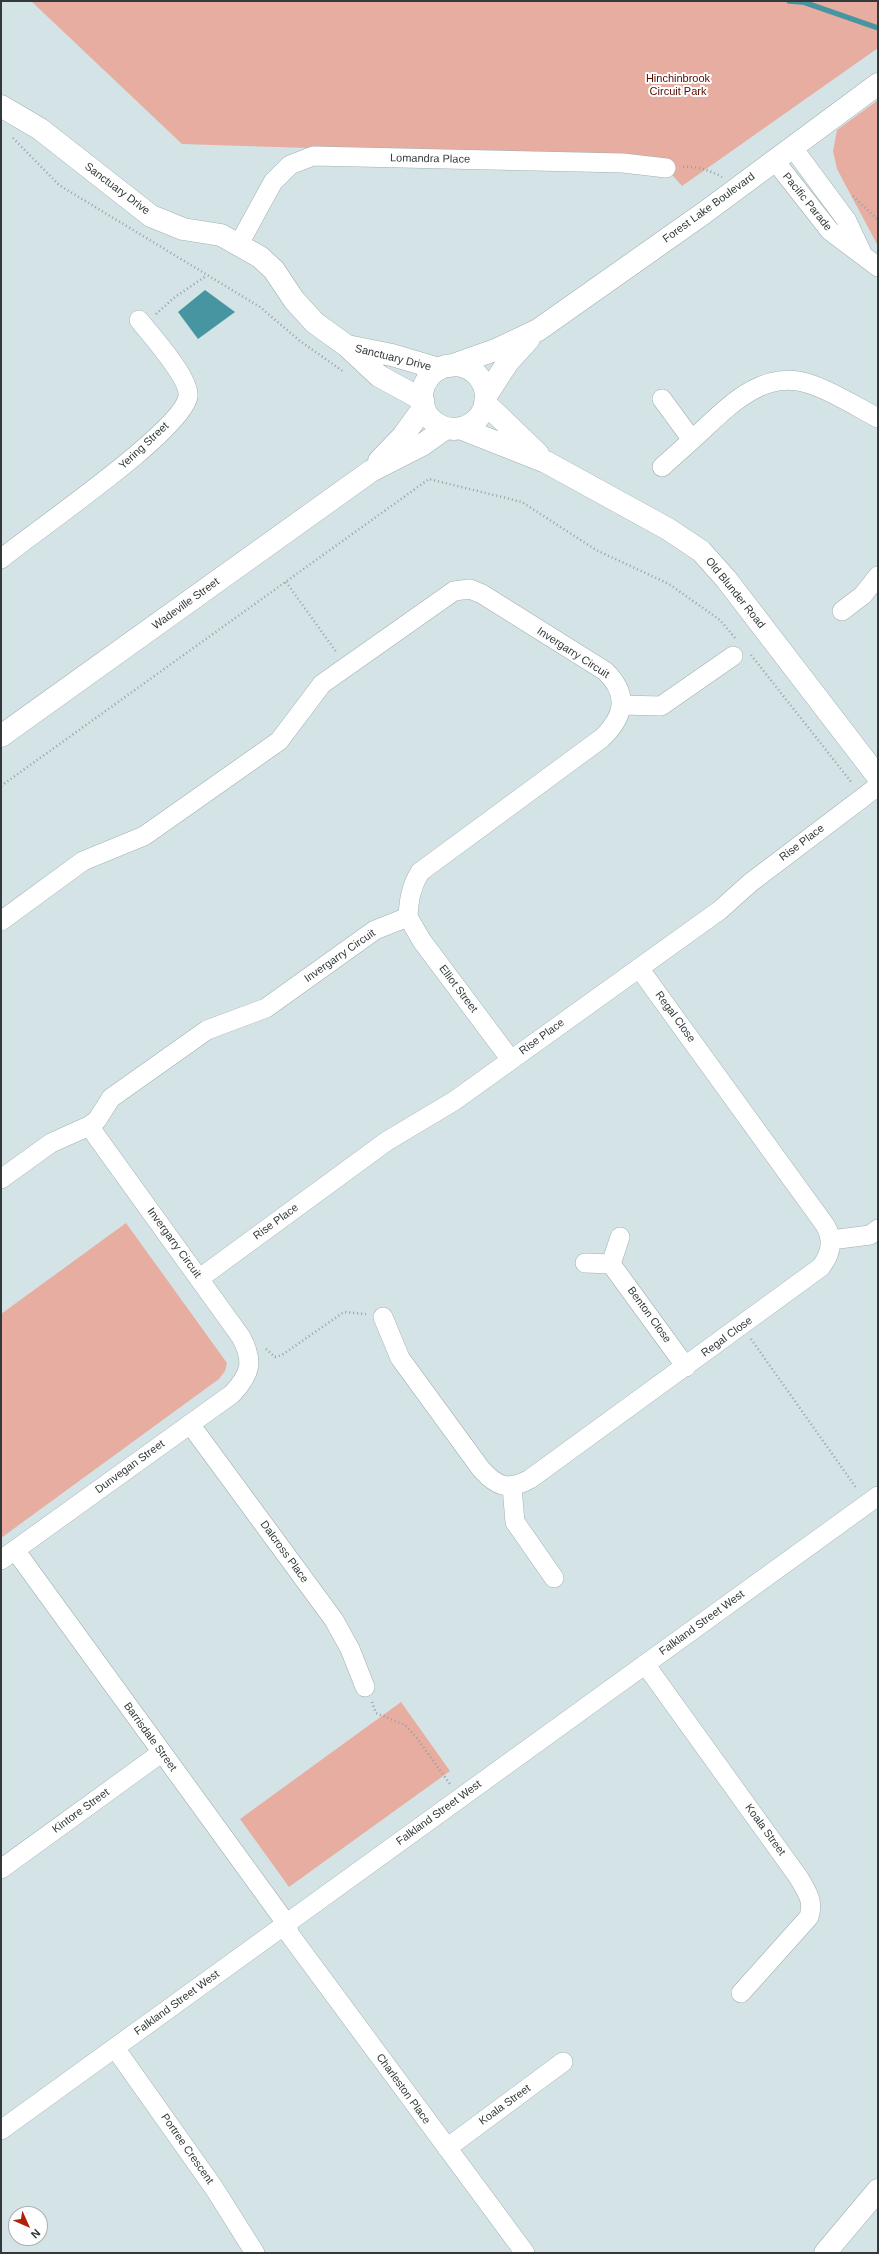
<!DOCTYPE html>
<html>
<head>
<meta charset="utf-8">
<style>
	body { margin:0 }
	#map { position:relative; width:879px; height:2254px; overflow:hidden; background:#d4e4e6; font-family:Arial,sans-serif }
	canvas { display:block }
	.frame { position:absolute; inset:0; border:2px solid #33393a; pointer-events:none }
	.north { position:absolute; left:8px; top:2206px; width:40px; height:40px; box-sizing:border-box; background:#fff; border:1px solid #adb0b0; border-radius:50%; rotate:135deg; font-size:11px; font-weight:700; line-height:16px; text-align:center; color:#33393a }
	.north::after { content:''; display:block; margin:auto; width:14px; height:18px; background:#af2109; clip-path:polygon(50% 0,100% 100%,50% 72%,0 100%) }
</style>
</head>
<body>
<div id="map">
<canvas width="879" height="2254"></canvas>
<div class="frame"></div>
<div class="north">N</div>
</div>
<script>
const context = document.querySelector('canvas').getContext('2d');
context.lineJoin = 'round';
function fill(path, color) { context.fillStyle = color; context.fill(path, 'evenodd'); }
function stroke(path, color, width, dash) { context.strokeStyle = color; context.lineWidth = width; context.lineCap = dash ? 'butt' : 'round'; context.setLineDash(dash || []); context.stroke(path); }
function label(font, color, halo, rows, align = 'center') {
  context.font = font + ' Arial,sans-serif'; context.lineWidth = 4; context.setLineDash([]); context.textBaseline = 'middle'; context.strokeStyle = halo; context.fillStyle = color; for (const [text, x, y, turn = 0] of rows) {
    context.save(); context.translate(x, y); context.rotate((+turn || 0) * Math.PI / 180); context.textAlign = isNaN(turn) ? turn : align; if (halo) context.strokeText(text, 0, 0); context.fillText(text, 0, 0); context.restore();
  }
}
fill(new Path2D(`
	M31,1H878V48L682,186L666,168L308,148L182,144Z
	M878,100V246L837,169L833,151L837,130Z
	M126,1223L227,1363L225,1371L219,1379L1,1538V1314Z
	M401,1702L450,1771L289,1887L240,1819Z`), '#e7ada1');
fill(new Path2D(`
	M205,290L235,312L198,339L178,312Z`), '#4795a1');
stroke(new Path2D(`
	M789,1L803,2L878,28`), '#4795a1', 5.5);
const minor = new Path2D(`
	M793,148L847,221L862,253
	M775,161L830,231L878,267
	M239,244L273,182L290,165L313,156L623,163L666,168
	M692,440C724,411 761,367 810,384C832,391 857,407 878,418
	M662,467L692,440L662,399
	M1,559C33,532 184,430 188,396C190,378 151,335 139,320
	M842,611L863,595L878,576
	M621,705L661,706L733,656
	M408,917L422,941L511,1060
	M1,921L83,861L144,836L279,741L322,684L454,591L470,589L482,594L605,671C629,694 625,716 602,738L420,872C411,887 409,899 408,917L375,930L266,1008L207,1030L111,1098L97,1120L89,1126L51,1143L1,1179
	M831,1240L870,1235L878,1229
	M585,1263L611,1264L620,1237
	M611,1264L686,1367
	M200,1278L387,1141L454,1101L720,910L750,883L878,786
	M383,1317L400,1358L481,1469C497,1487 508,1491 530,1479L821,1267C831,1254 834,1240 825,1225L639,968
	M190,1424L334,1620L350,1649L365,1687
	M512,1487L515,1522L554,1578
	M15,1550L286,1923L290,1935L525,2253
	M1,1560L232,1394C251,1374 254,1361 241,1337L89,1126
	M645,1664L799,1878C807,1892 814,1901 809,1917L741,1993
	M1,1869L161,1753
	M115,2048L214,2188L255,2253
	M1,2130L878,1496
	M447,2148L563,2062`);
const tertiary = new Path2D(`
	M1,106L40,129L151,216L183,229L221,235L260,257L274,270L294,300L315,323L347,346L379,376L423,400
	M347,346L392,355L439,369`);
const secondary = new Path2D(`
	M422 397a32 32 0 1 1 64 0a32 32 0 1 1-64 0Z
	M450,366L498,349L538,330L704,213L878,84
	M486,396L508,362L529,339
	M485,403L538,454
	M460,428L546,462L668,529L701,551L726,579L878,777
	M379,461L403,436L424,407
	M1,736L371,471L422,445L446,428
	M825,2253L878,2190`);
stroke(minor, '#a0afb1', 20);
stroke(tertiary, '#a0afb1', 23);
stroke(secondary, '#a0afb1', 23);
stroke(new Path2D(`
	M13,138L59,185L260,307L300,341L344,372
	M683,167C697,166 709,170 722,177
	M853,196L878,220
	M156,314L175,297L206,276
	M286,582L337,653
	M751,655L852,783
	M1,786L429,479L522,502L596,550L669,584L720,620L735,638
	M751,1339L857,1489
	M266,1349L275,1357L282,1355L344,1312L366,1314
	M372,1702L376,1713L405,1725L417,1738L450,1784`), '#95a1a3', 2.5, [1, 3]);
stroke(minor, '#fff', 19);
stroke(tertiary, '#fff', 22);
stroke(secondary, '#fff', 22);
label('11px', '#550901', '#fff', [
	["Hinchinbrook",678,79],
	["Circuit Park",678,92]
]);
label('11px', '#33393a', '#fff', [
	["Lomandra Place",430,159,1],
	["Sanctuary Drive",117,189,37],
	["Pacific Parade",807,202,51],
	["Forest Lake Boulevard",709,208,-36],
	["Sanctuary Drive",393,358,14],
	["Yering Street",144,446,-43],
	["Old Blunder Road",735,593,51],
	["Wadeville Street",186,604,-36],
	["Invergarry Circuit",573,653,33],
	["Rise Place",802,843,-37],
	["Invergarry Circuit",340,956,-35],
	["Elliot Street",458,989,53],
	["Regal Close",675,1017,54],
	["Rise Place",542,1037,-36],
	["Rise Place",276,1222,-36],
	["Invergarry Circuit",174,1243,54],
	["Benton Close",649,1315,54],
	["Regal Close",727,1337,-36],
	["Dunvegan Street",130,1467,-36],
	["Dalcross Place",284,1552,54],
	["Falkland Street West",702,1623,-36],
	["Barrisdale Street",150,1737,54],
	["Kintore Street",81,1811,-36],
	["Falkland Street West",439,1813,-36],
	["Koala Street",765,1830,54],
	["Falkland Street West",177,2003,-36],
	["Charleston Place",403,2089,54],
	["Koala Street",505,2105,-36],
	["Portree Crescent",187,2149,55]
]);
</script>
</body>
</html>
